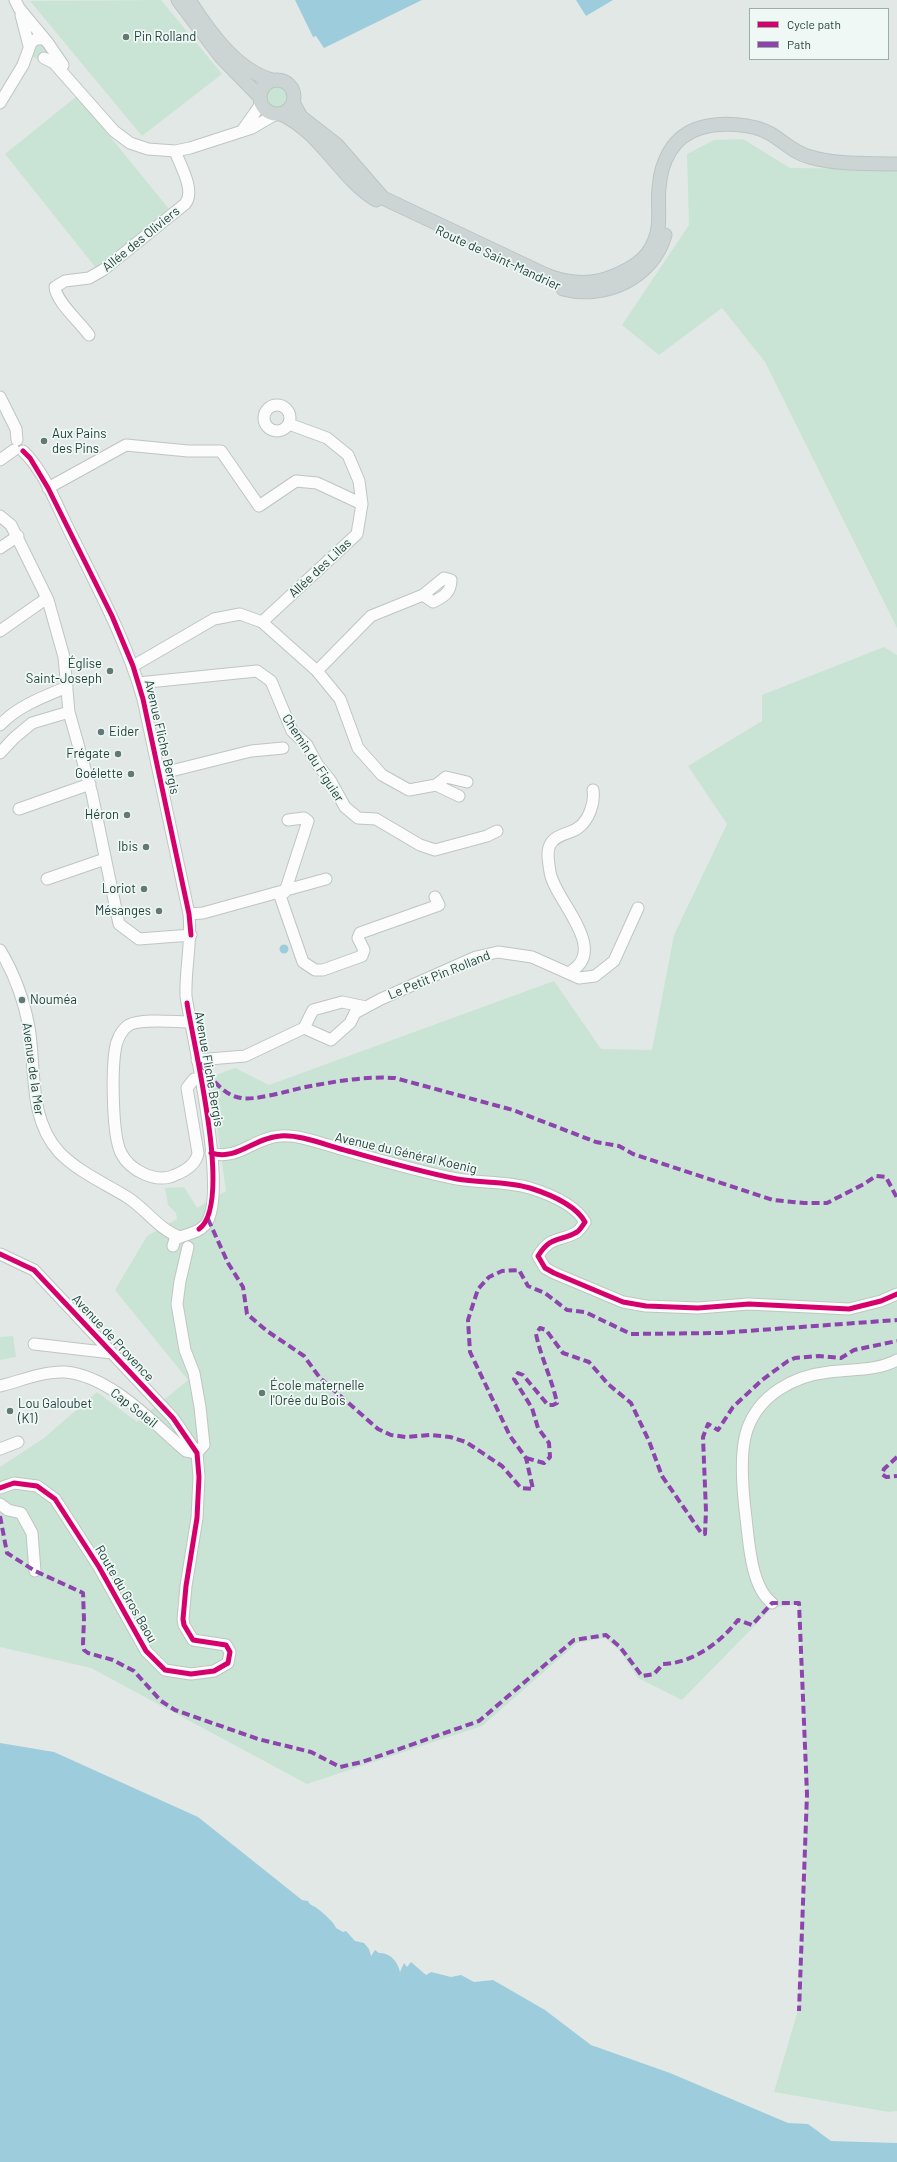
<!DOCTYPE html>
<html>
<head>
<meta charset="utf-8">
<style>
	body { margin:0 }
	#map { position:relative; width:897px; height:2162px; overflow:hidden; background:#e2e8e6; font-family:Barlow,sans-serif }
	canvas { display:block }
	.legend { position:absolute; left:749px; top:8px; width:140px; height:52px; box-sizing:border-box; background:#eff8f4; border:1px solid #9bada9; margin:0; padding:5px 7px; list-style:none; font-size:12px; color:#1e3d38 }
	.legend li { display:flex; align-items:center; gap:8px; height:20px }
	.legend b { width:20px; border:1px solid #9bada9 }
</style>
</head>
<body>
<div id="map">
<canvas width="897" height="2162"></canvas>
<ul class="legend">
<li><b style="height:5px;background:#d6006c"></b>Cycle path</li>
<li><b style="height:5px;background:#8e44ad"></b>Path</li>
</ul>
</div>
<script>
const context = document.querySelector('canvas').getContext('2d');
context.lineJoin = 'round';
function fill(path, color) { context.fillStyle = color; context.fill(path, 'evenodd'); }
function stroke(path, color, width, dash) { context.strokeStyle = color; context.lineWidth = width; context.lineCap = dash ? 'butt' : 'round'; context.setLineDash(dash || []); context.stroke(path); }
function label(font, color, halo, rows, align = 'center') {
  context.font = font + ' Barlow,sans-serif'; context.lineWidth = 3.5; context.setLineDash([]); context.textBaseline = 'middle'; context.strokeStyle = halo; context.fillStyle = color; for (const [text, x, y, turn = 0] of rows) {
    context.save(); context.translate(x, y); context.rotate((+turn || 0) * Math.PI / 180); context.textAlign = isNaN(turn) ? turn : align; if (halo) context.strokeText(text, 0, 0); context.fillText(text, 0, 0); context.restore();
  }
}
fill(new Path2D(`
	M161,0L222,74L142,136L30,1Z
	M40,38L49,53C46,60 38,61 32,56L29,46Z
	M260 96a17 17 0 1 1 34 0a17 17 0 1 1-34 0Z
	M77,96L169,209L96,268L5,154Z
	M743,139L790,168L897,169V628L765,362L722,308L659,355L622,325L689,225L687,154L714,140Z
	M884,647L897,655V2111L889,2112L774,2092L798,2010L805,1867L807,1794L802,1658L798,1604L772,1608L682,1700L638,1678L619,1650L605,1638L577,1643L482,1726L307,1784L91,1668L0,1647V1467L44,1438L97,1392L137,1422L188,1380L115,1290L147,1236L177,1219L176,1213L168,1205L165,1188L184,1187L197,1208L226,1191L210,1077L235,1068L269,1085L554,981L601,1049L652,1050L674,935L727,824L688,766L762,721V695Z
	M13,1336L16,1357L0,1360V1337Z`), '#c9e4d4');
fill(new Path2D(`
	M295,0H422L324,48L316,36L313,37Z
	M576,0H613L586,16Z
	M279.5 949a4.5 4.5 0 1 1 9 0a4.5 4.5 0 1 1-9 0Z
	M0,1743L54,1752L198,1817L302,1900L308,1901C311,1907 314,1905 318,1909C322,1912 335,1923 336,1928L343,1932L346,1931L355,1941L364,1943L369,1949L371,1956L375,1950L379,1953C390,1952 398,1962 400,1972L404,1963L407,1967L411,1962L426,1975L431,1972L451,1977L461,1975L474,1982L493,1980L545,2010L591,2045L670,2073L788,2123L808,2124L831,2141L897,2143V2162H0Z`), '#9dcddc');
const minor = new Path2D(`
	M15,0L19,8L48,43L63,65
	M21,15L29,46
	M44,58L54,63L114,131L130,143L148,149L175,151L190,148L252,128L276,114
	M0,103L23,65L31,43L36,39H43
	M242,131L261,104
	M89,335C81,323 56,302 55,287L65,281L89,278L103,270L185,204C196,191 180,165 175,151
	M0,397L16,429L17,440
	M264 418a13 13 0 1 1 26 0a13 13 0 1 1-26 0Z
	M23,451C43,470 55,501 67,526C95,583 126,639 143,699L189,914C192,942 185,969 186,996C192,1037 230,1196 205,1225C197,1234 185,1234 175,1239L173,1246
	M0,460L14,450
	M48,488L126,445L188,451H221L259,506L296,481L317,483L362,504
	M0,516L11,525L48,600L64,657L69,712L92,794L119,924L139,939L191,935
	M0,548L18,536
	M262,622L357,534L362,504L359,481L348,455L327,438L289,424
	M0,631L47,598
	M133,666L214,619L240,614L262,622L317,671L340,699L358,748L382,775L409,790L436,785L459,796
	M317,671L371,616L423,595L444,578L451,580C451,593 443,597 433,602L423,595
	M138,683L257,671L271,681L292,731L307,745L317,764L330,780L345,807L358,818L376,819L420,845L435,850L487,836L497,831
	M0,725C18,706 43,697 67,687
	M0,753L14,738L32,723L69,712
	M159,774L251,751L283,748
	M436,785L446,777L467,782
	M19,809L90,784
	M47,879L105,859
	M285,892L308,821L304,818L288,820
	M279,893L303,962L315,970H323L362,956L364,950L358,938L360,933L439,905L435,897
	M189,914L203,913L326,879
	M0,950C14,973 24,1001 29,1027C36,1068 28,1118 59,1152C77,1171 104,1183 127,1197C145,1208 159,1230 180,1237
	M568,973C612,951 554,900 550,872C549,864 546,852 550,845C555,834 570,834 578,828C589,820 595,803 593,790
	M190,1022C175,1022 142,1018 129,1025C121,1030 116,1041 115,1051C112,1072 112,1135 121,1153C130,1171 157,1184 175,1175C185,1171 196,1165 198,1153L187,1088L194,1079L202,1077
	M304,1028L331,1040L350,1023L355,1013L381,999L476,957L498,952L532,957L579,978L595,976L614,961L638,908
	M197,1060L245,1056L304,1028L313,1010L342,1002L366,1007
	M211,1153C238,1161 253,1138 280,1136C300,1134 328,1146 348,1151C383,1161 421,1172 457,1179C480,1183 508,1181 530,1188C549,1194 575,1204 585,1222C583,1225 580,1230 577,1232C560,1242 551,1235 538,1256L545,1268L554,1273L623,1302L646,1306L698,1308L749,1304L849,1309L881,1301L897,1294
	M188,1247L180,1281L177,1304L185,1350L194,1373L200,1407L204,1445L197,1453
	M0,1254L34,1270L173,1418L197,1453L199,1477L197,1518L186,1586L183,1619L184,1625L193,1640L226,1645L230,1652L228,1663L214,1671L191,1674L165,1670L146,1651L99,1567L55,1499L37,1486L14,1483L0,1488
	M34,1344L112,1353
	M0,1386C20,1381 44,1371 65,1372C111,1376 153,1423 186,1451L197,1453
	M0,1449L18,1442
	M0,1504L8,1510L21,1513L32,1533L35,1571
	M772,1603C751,1587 749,1543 746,1518C743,1494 739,1453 747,1430C759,1395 793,1376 829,1372C850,1369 878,1371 897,1360`);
const major = new Path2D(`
	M178,0L221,57L259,96
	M189,0C208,30 236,70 272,80
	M260 97a17 17 0 1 1 34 0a17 17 0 1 1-34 0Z
	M293,102L301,117L337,145L383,198L546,275C569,284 591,286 614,276C630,269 647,260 654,242C662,224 657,207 659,188C661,161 673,136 700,128C720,122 752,123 771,134C784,142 794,153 810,157C837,165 869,163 897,164
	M281,114C323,134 339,177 376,200
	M563,289C605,300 653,278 665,235`);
stroke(minor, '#bfc5c3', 13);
stroke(major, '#bbc5c3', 15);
stroke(minor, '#fbfcfb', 11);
stroke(major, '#ccd5d4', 13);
stroke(new Path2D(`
	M200,1063C211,1077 222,1095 241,1098C253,1101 288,1091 301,1088C331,1082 364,1076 395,1078L513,1110L596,1142L619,1146L633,1154L773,1200L804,1203H827L864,1184L876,1176L886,1177L897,1198
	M208,1219L228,1263L243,1287L247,1314L267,1331L304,1356L320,1378L378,1429L391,1435L406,1437L430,1435L450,1437L466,1442L502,1466L521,1488L533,1489L526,1458L510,1436L470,1352L468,1320L478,1289L489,1277L502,1271L519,1270L528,1286L545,1293L567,1310L585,1312L631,1334L719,1333L897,1320
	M897,1457L884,1469L882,1474L886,1477L897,1476
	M526,1458L544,1463L550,1457L549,1443L538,1428L532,1408L514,1379L518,1373L523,1375L548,1405H553L557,1403C552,1379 541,1358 536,1334L540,1328L546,1330L563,1353L589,1362L608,1384L631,1403L649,1441L662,1476L702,1534H705L706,1511L703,1437L708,1424L718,1430L733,1407L762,1380L788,1361L795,1358L819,1356L841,1358L854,1350L897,1341
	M0,1516L7,1553L35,1571L83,1593L84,1619L83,1644L84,1650L88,1653L113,1660L134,1671L161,1701L175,1710L258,1739L311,1752L340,1767L362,1762L479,1721L574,1640L606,1635L620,1647L642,1676L654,1674L663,1664C693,1663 720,1643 738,1620L752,1625L772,1603H799L807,1794L799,2011`), '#8e44ad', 4, [8, 4]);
stroke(new Path2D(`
	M23,451L30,458L48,488L112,616L133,666L143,699L189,914L191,935
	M187,1003C193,1044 234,1204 199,1229
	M211,1153C238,1161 253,1138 280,1136C300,1134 328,1146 348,1151C383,1161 421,1172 457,1179C480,1183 508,1181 530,1188C549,1194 575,1204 585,1222C583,1225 580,1230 577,1232C560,1242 551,1235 538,1256L545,1268L554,1273L623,1302L646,1306L698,1308L749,1304L849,1309L881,1301L897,1294
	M0,1254L34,1270L173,1418L197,1453L199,1477L197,1518L186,1586L183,1619L184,1625L193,1640L226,1645L230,1652L228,1663L214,1671L191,1674L165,1670L146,1651L99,1567L55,1499L37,1486L14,1483L0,1488`), '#d6006c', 5);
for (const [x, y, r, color] of [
	[126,37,4,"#637975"],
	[44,441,4,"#637975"],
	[110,671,4,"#637975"],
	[101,732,4,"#637975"],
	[118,754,4,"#637975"],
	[131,774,4,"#637975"],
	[127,815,4,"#637975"],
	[146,847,4,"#637975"],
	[144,889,4,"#637975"],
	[159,911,4,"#637975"],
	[22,1000,4,"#637975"],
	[262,1393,4,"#637975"],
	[10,1411,4,"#637975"]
]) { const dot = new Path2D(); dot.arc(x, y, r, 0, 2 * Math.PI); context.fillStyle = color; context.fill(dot); stroke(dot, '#eff8f4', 1.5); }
label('13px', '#1e3d38', '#eff8f4', [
	["Pin Rolland",134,37,"left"],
	["Aux Pains",52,434,"left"],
	["des Pins",52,449,"left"],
	["Église",102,664],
	["Saint-Joseph",102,679],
	["Eider",109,732,"left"],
	["Frégate",110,754],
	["Goélette",123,774],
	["Héron",119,815],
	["Ibis",138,847],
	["Loriot",136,889],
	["Mésanges",151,911],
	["Nouméa",30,1000,"left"],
	["École maternelle",270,1386,"left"],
	["l'Orée du Bois",270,1401,"left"],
	["Lou Galoubet",18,1404,"left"],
	["(K1)",18,1419,"left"]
], 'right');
label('13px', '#1e3d38', '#eff8f4', [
	["Allée des Oliviers",141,239,-39],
	["Route de Saint-Mandrier",498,258,25],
	["Allée des Lilas",320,568,-43],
	["Avenue Fliche Bergis",162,737,77],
	["Chemin du Figuier",313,758,57],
	["Le Petit Pin Rolland",439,975,-22],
	["Avenue de la Mer",33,1069,82],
	["Avenue Fliche Bergis",209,1069,80],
	["Avenue du Général Koenig",406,1153,13],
	["Avenue de Provence",113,1338,47],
	["Cap Soleil",134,1408,38],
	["Route du Gros Baou",126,1594,60]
]);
</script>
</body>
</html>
